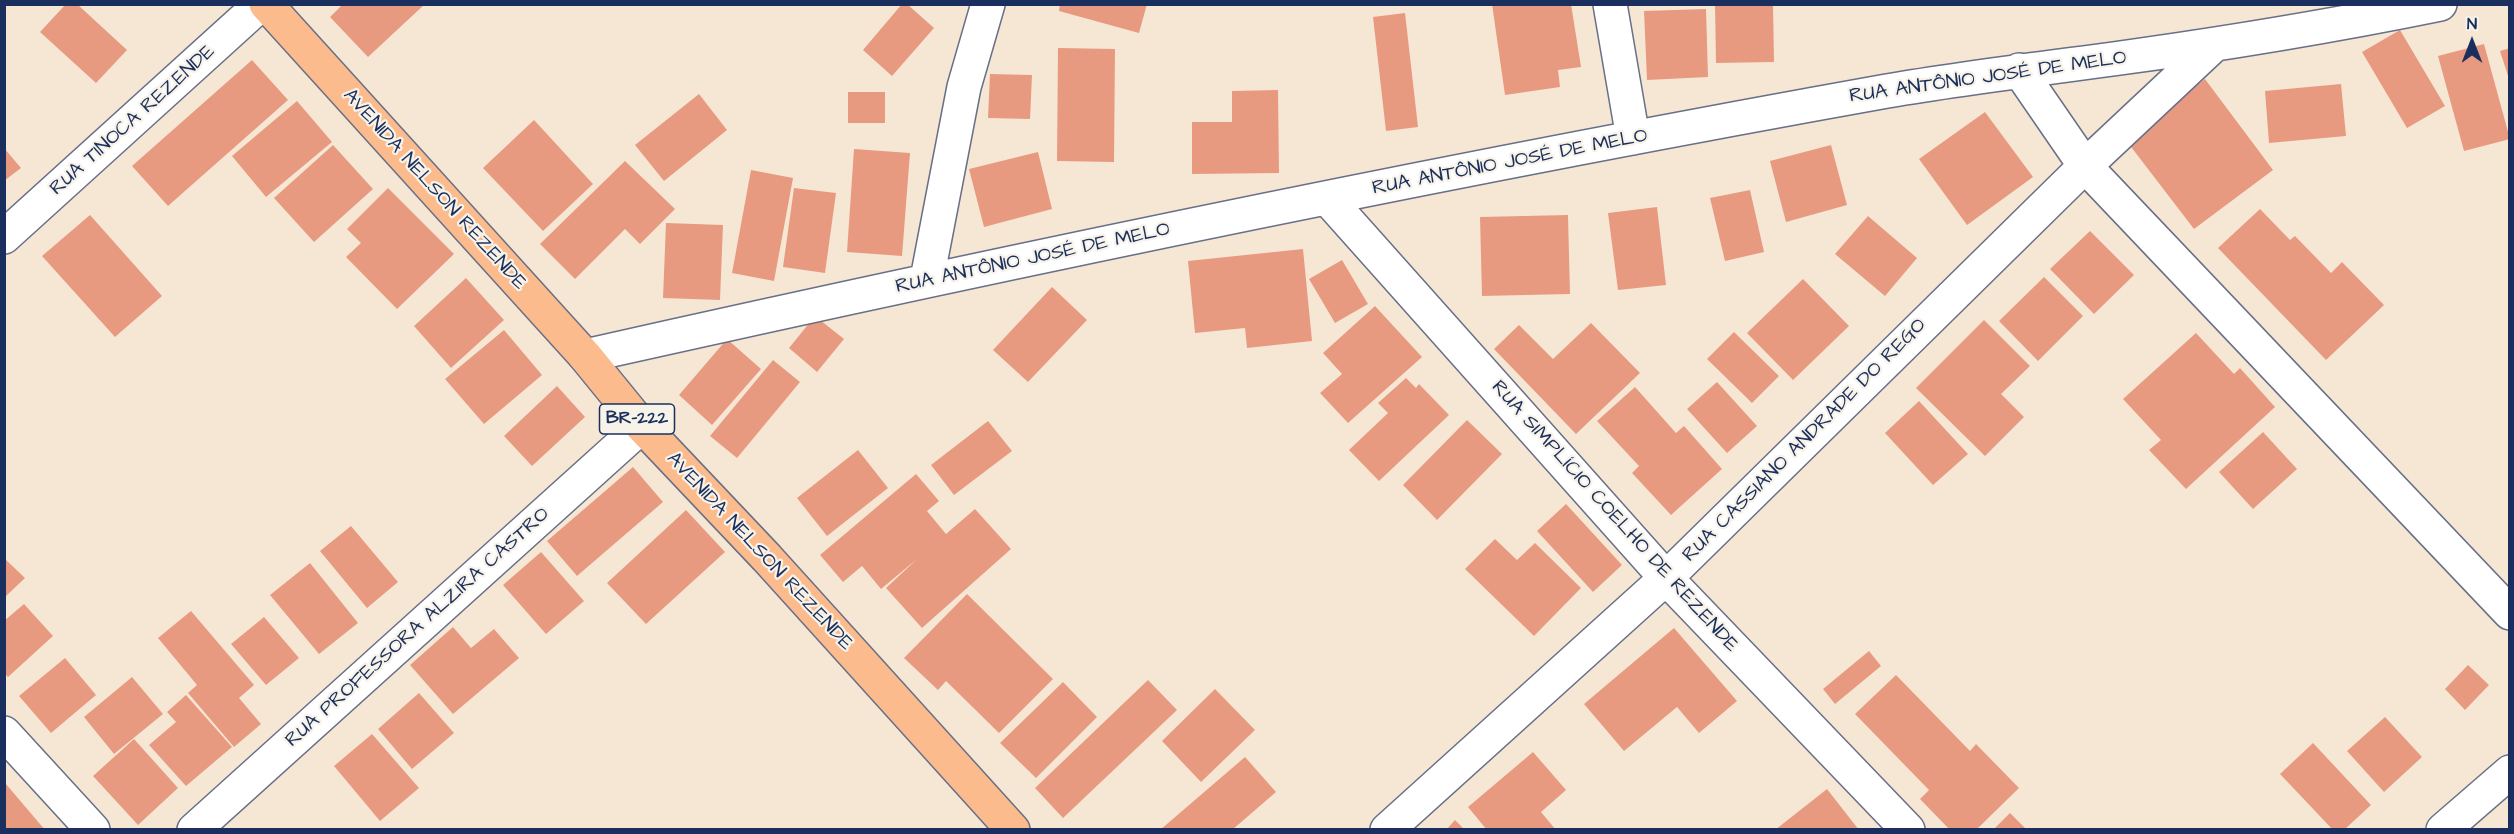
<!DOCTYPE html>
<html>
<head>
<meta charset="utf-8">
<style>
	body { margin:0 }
	#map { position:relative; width:2514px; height:834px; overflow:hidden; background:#f6e7d4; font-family:"Architects Daughter",sans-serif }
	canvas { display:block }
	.frame { position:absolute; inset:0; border:6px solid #1b2f5e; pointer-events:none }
	.north { position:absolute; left:2442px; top:12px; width:60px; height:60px; -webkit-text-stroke:4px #f7f3e8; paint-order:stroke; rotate:0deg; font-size:16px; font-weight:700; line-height:24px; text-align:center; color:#1b2f5e }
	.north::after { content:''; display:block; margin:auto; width:21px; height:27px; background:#1b2f5e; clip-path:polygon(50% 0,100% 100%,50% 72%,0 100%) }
</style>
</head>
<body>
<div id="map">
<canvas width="2514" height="834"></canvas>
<div class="frame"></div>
<div class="north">N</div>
</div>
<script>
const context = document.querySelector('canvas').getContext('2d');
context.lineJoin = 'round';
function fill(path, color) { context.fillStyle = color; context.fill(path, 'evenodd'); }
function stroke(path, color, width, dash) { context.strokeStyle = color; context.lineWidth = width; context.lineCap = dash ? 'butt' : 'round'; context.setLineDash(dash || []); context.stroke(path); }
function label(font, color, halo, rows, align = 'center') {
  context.font = font + ' "Architects Daughter",sans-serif'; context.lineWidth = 4.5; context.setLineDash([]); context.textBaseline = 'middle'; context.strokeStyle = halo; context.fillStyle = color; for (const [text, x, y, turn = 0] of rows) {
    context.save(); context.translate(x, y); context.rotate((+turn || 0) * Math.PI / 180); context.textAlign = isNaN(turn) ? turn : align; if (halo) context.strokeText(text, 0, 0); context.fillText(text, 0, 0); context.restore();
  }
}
fill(new Path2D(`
	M66,4H77L127,50L96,83L40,32Z
	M343,4H425L368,57L330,17Z
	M902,4H907L934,28L892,76L863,50Z
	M1060,4H1147L1139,33L1059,11Z
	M1492,4H1571L1581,67L1558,70L1560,87L1505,95Z
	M1715,4H1773L1774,62L1716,63Z
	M1706,9L1708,77L1647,80L1644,11Z
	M1405,13L1418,127L1386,131L1373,17Z
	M2400,30L2445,106L2407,128L2362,52Z
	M2484,44L2510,139L2464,151L2438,56Z
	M1058,48L1115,49L1114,162L1057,161Z
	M2510,48V79H2509L2500,51Z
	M252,60L288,100L168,206L132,166Z
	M990,74L1032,75L1030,119L988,118Z
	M2205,79L2273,170L2194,229L2125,139Z
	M2341,84L2346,136L2269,143L2265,91Z
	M1278,90L1279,173L1192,174V122H1232V91Z
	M848,92H885V123H848Z
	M699,94L727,130L664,181L635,145Z
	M297,101L332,142L266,197L232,156Z
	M1985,112L2033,177L1967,225L1919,159Z
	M534,120L593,184L543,231L483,168Z
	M333,145L373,189L314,242L274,198Z
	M1831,145L1847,205L1786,222L1770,161Z
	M4,148L21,168L4,181Z
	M854,149L910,153L902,256L847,252Z
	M1038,152L1052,209L984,227L969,169Z
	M625,161L675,209L640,244L625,229L575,279L540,244Z
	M751,170L793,178L774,281L732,273Z
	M388,188L454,254L397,309L346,257L361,243L347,229Z
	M794,188L836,193L825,273L783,267Z
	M1750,190L1764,252L1725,261L1710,198Z
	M1657,207L1666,285L1618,290L1608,213Z
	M2260,209L2290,240L2295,236L2331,273L2342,262L2384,305L2326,360L2218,248Z
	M90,215L162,296L115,337L42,256Z
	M1568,215L1570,294L1482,296L1480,217Z
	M1868,216L1917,258L1885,296L1835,254Z
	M666,223L723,225L720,300L663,298Z
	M2090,231L2134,275L2094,314L2050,269Z
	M1303,249L1312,341L1247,348L1245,328L1195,333L1188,261Z
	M1342,260L1368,304L1335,323L1309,279Z
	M2044,277L2083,316L2038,361L1999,321Z
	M466,278L504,320L451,368L414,326Z
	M1803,279L1849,326L1793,380L1747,333Z
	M1052,287L1087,320L1028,382L993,350Z
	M1375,306L1422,357L1348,423L1320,393L1342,374L1323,353Z
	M815,316L844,339L817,372L789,348Z
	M1984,320L2030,366L2001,394L2024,417L1985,456L1916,388Z
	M1591,323L1640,373L1576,434L1494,349L1519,325L1553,359Z
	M504,330L542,375L484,424L445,379Z
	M1734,332L1779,376L1752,403L1707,359Z
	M2196,333L2234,374L2240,368L2275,407L2186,489L2149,450L2161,440L2123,399Z
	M727,339L761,369L712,425L679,395Z
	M773,360L800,382L737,458L710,436Z
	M1406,378L1416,388L1419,384L1449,415L1379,481L1349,450L1388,413L1378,403Z
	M1717,382L1757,426L1727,453L1687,409Z
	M557,386L585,417L532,466L504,436Z
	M1635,387L1676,433L1684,426L1722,469L1671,515L1632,473L1639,466L1597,421Z
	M1919,401L1968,454L1933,485L1885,433Z
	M1467,420L1502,454L1437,520L1403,485Z
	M988,421L1012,451L954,495L931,465Z
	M2263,432L2297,469L2253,509L2219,472Z
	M858,450L888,488L827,536L797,498Z
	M633,467L663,502L577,576L547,541Z
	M916,474L939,501L927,511L946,534L975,509L1011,549L922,628L886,588L917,559L881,589L862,566L843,582L820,555Z
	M1566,504L1622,565L1593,592L1537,531Z
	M686,510L725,552L646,624L607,583Z
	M351,526L398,582L367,608L320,551Z
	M1495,539L1517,560L1535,543L1581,588L1534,636L1465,569Z
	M541,552L584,601L546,634L503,585Z
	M4,558L25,578L4,598Z
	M310,563L358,623L319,654L270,595Z
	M967,594L1053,679L999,733L946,681L938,690L904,658Z
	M24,604L53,636L8,677L4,673V621Z
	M191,611L254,685L239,698L261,724L234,747L188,693L197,685L158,638Z
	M264,617L299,658L266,685L231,644Z
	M453,627L471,648L494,629L519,658L453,714L410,665Z
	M1674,628L1737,701L1699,733L1677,707L1624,751L1584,704Z
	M1869,651L1881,666L1835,704L1823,689Z
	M65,658L96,695L51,733L19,696Z
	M2468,665L2489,685L2465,710L2445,689Z
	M1896,675L1970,751L1976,744L2019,788L1976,830H1950L1920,799L1929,790L1855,714Z
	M132,677L163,714L114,754L84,717Z
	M1148,680L1177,710L1063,818L1035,788Z
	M1063,682L1097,717L1036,778L1000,743Z
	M1215,689L1255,730L1201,782L1162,741Z
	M419,693L454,733L412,769L378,729Z
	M186,695L232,747L186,786L149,745L176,722L167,712Z
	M2385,717L2422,757L2384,792L2347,751Z
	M372,734L419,788L380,821L334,766Z
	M134,739L178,788L138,825L93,776Z
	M2313,743L2371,805L2344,830H2333L2280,774Z
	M1533,752L1566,790L1541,812L1556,830H1487L1468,807Z
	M1245,757L1276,792L1232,830H1160Z
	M6,784L45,830H4Z
	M1827,789L1859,830H1775Z
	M2010,813L2027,830H1993Z
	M1455,820L1465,830H1446Z`), '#e89a81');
const minor = new Path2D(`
	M1610,4L1633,138
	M2019,70L2085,166L2510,613
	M1328,199L1666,578L1908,830
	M4,237L261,4
	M927,279L964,87L988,4
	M585,356C1017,259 1451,169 1887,91C1962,78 2037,69 2113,59C2222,44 2332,26 2440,4
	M4,733L93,830
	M194,830L642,426
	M1387,830L1666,578L2085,166L2215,44
	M2443,830L2510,772`);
const major = new Path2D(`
	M266,4L585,356L642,426L767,558L1013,830`);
stroke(minor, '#686f87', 36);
stroke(major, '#686f87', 36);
stroke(minor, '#fff', 33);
stroke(major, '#fbbb8d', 33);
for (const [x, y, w] of [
	[637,419,75]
]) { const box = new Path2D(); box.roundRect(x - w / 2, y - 15, w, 30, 4.5); context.fillStyle = '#f7f3e8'; context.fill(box); stroke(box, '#1b2f5e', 1.5); }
label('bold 18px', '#1b2f5e', null, [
	["BR-222",637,419]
]);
label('20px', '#1b2f5e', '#f7f3e8', [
	["RUA ANTÔNIO JOSÉ DE MELO",1988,78,-8],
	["RUA TINOCA REZENDE",133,121,-42],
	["RUA ANTÔNIO JOSÉ DE MELO",1510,163,-11],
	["AVENIDA NELSON REZENDE",434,190,48],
	["RUA ANTÔNIO JOSÉ DE MELO",1033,259,-12],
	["RUA CASSIANO ANDRADE DO REGO",1805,441,-45],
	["RUA SIMPLÍCIO COELHO DE REZENDE",1614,517,48],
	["AVENIDA NELSON REZENDE",759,552,47],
	["RUA PROFESSORA ALZIRA CASTRO",418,628,-42]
]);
</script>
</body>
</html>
